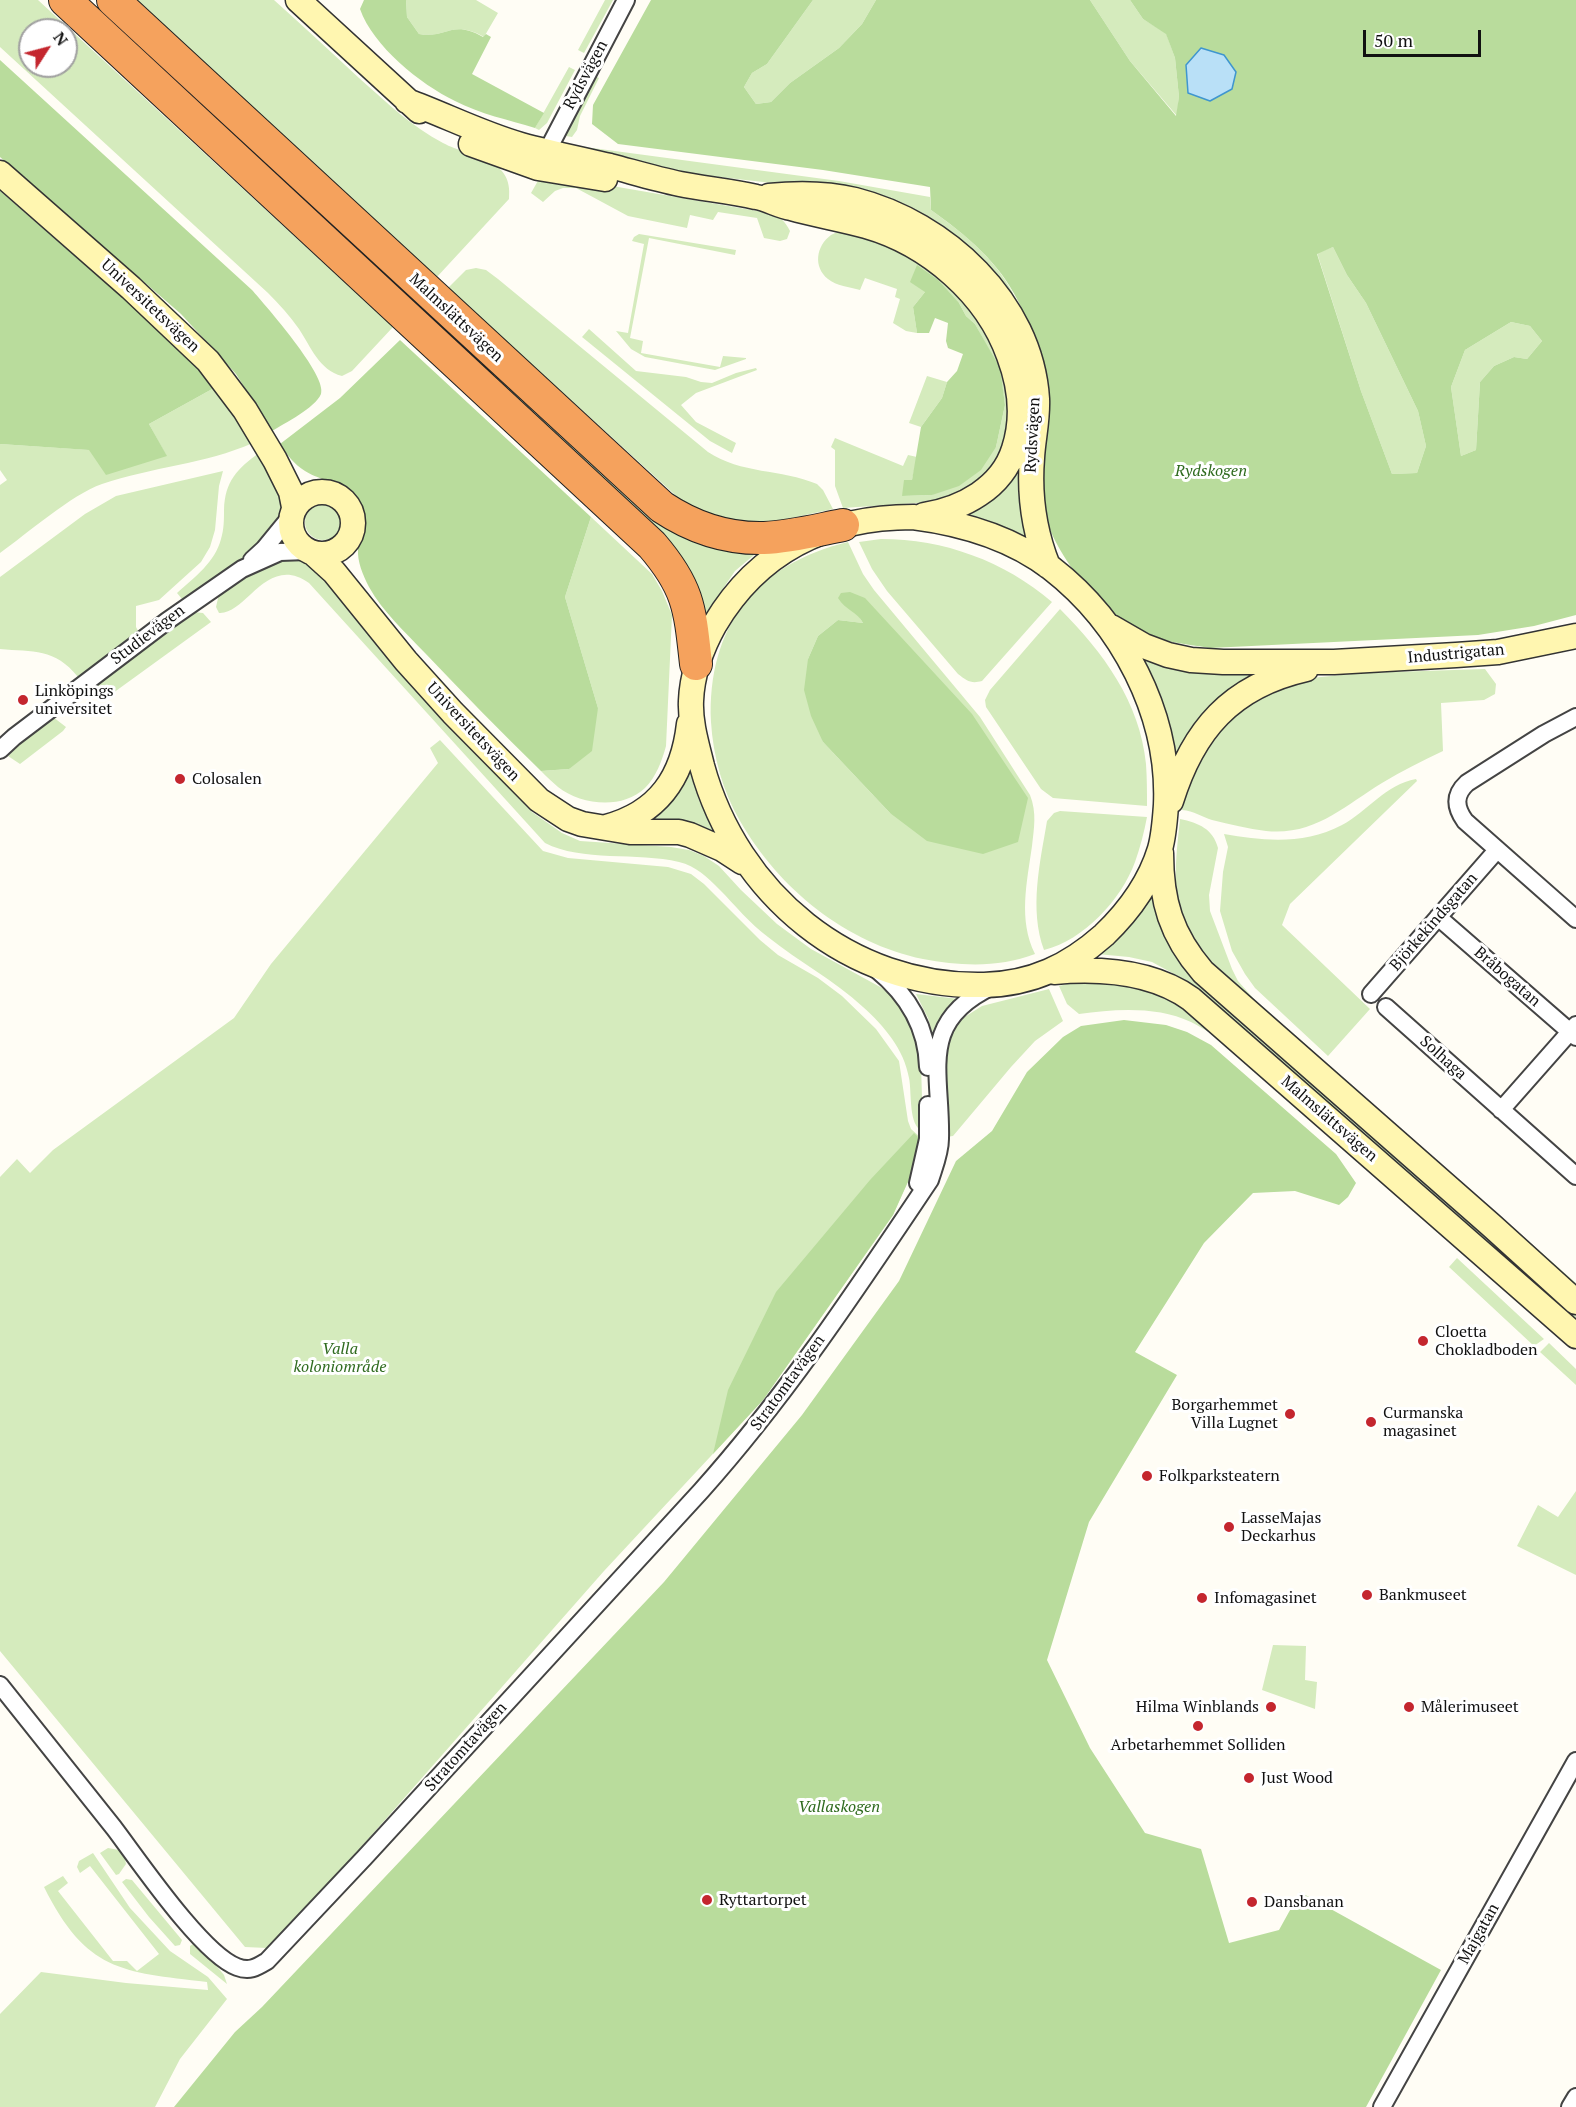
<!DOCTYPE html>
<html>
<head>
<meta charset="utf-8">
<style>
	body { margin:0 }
	#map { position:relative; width:1576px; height:2107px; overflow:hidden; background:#fffdf5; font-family:"PT Serif",serif }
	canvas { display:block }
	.north { position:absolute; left:18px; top:18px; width:60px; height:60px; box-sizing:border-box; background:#fff; border:2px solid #a0a0a0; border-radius:50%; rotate:54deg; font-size:16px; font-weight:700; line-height:24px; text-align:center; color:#111 }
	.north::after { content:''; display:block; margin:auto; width:21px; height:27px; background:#c4262e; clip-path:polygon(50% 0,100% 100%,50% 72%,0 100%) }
	.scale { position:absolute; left:1363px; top:30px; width:118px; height:27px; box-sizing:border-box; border:3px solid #111; border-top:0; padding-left:8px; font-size:18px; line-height:21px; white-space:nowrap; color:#111; -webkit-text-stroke:4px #fff; paint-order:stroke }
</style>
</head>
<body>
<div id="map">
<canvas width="1576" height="2107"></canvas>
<div class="north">N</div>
<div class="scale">50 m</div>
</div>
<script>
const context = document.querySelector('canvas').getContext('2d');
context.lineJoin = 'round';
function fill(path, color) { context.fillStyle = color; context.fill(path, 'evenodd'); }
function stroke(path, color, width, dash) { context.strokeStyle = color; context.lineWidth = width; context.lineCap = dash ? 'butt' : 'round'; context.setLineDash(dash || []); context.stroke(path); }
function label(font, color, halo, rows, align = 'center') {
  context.font = font + ' "PT Serif",serif'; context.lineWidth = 6; context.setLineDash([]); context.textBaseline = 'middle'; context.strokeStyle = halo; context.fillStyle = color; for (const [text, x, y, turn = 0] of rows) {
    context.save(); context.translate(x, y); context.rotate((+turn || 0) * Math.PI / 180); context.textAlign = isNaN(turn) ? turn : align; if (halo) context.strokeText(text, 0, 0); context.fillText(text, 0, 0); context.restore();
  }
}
fill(new Path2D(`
	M0,0H38L393,327L352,371L342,376C319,370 311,347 299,329C290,316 279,304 268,293L0,47ZM30,30H66V66H30Z
	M136,0H274C303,26 331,52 359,78C385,101 412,127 443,143C471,158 514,157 509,199L436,278Z
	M406,0H476L498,13L484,37C452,19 447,39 419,34L407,17Z
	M605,0H613L584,53L578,50Z
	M813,0H876L862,24L839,48L790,83L771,102L756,104L744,87L752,73L767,64Z
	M1090,0H1130L1143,19L1166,33L1175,58L1179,97L1177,116L1130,61Z
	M569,67L575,70L547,123L539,130L535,128Z
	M595,76L599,78L580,116L577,130L572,137L566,136V130Z
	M570,145L839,181L930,197L931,210C977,243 1009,271 1027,326L824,189L650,169Z
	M554,176L769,213C780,216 785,221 790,231L787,239L780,241L764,238L757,218L718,212L713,220L690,215L687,228L628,216L576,188H563L555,191L543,202L531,193L539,179Z
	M849,230L869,234L931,266L984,324L1010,390L1009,426L998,459L984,478L959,495L932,502L843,508L835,486V450L831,447L835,438L903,466L908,455L917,457L912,480L902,496L932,495L996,447L1005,405L999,368L975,324L966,316L959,303L925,292L913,307L917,333L906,331L893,323L900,299L895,297L897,289L865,278L860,290C850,287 836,286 828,279C813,267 816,246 831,235C836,232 843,231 849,230Z
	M639,234L736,250L735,255L649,238L630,338L643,341L641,353L720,367L723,356L746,358V359L715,370L645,357L631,349L616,331L628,333L644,244L632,241L634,237Z
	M1333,247L1347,275L1366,303L1418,411L1426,446L1417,473L1392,474L1361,391L1317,253Z
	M934,249C946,256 959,262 969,271C1010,304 1038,370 1032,422C1030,438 1025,452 1022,467C1016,492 1024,520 1031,543L994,524L963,514C975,507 987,501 997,491C1013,475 1021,456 1026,434C1039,361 990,292 933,252Z
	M476,268L486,270L498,279L708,452C741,474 781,469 817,484L823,490L833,509L759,525L720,520L685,504L448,288L466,270Z
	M435,314L651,515L760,550L735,571L705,615L429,320Z
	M1511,322L1530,326L1542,341L1527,359L1514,357L1494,366L1480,382L1476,450L1461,456L1451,387L1465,350Z
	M589,329L636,371L686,377L701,382L712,383L736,373L756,368L757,370L696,393L681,405L696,422L736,443L732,453L710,441L582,337Z
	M927,376L947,382L942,398L921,427L909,423Z
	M214,388L253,443C205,464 152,467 102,484C71,495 28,533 0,553V485L7,480L0,470V444L166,455L149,424Z
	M259,453C269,470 283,488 283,508C284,538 205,583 182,599L177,593C195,577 215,562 221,539C224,529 224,520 224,510C225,481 237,469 259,453Z
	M223,471L219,486L215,530L210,547L201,562L159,600L136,606V627L138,631L78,677C55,648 33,652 0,649V577L85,514L116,496Z
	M305 522a18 18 0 1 1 36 0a18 18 0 1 1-36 0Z
	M591,517L652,574L662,591L672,615L666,746C662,761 656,777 645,788C622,810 581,805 558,787C552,782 546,776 541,771L569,769L598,708L565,597Z
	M881,539C944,539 1004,561 1052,602L982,681C971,684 967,681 958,674L887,591L872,569L859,542Z
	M848,542L863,574L874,590L980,717L1030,795C1037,813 1034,828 1032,846C1027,882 1018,920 1035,954C999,968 960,966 923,959C846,943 779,889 740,821C723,792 713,756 711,722C707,627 756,564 848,542ZM859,616L1018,842L890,813L823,742L808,659L818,636L838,620L863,623Z
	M288,555L311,561L399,671L532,812L562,833L580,841L671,847L689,850L704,856L719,866L741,890L777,924L811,949L882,988L896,1000L914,1028L921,1064L923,1131C908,1127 912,1092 909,1078C904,1049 884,1026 863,1007C834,980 799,962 768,937C750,924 735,905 719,889C707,877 696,866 679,862C638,852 581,862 545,843L309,583C267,553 246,615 219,613L216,607L219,594L272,562Z
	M1060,609C1103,652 1140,702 1146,764C1147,778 1147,792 1147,806L1053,798L1041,789L986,707L985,700L990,690Z
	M193,612L203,613L211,622L102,701L92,694L91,690L93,686Z
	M1134,653L1279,667C1263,675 1244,681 1228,691C1201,707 1188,737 1174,764Z
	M1485,669L1496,684L1495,694L1484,700L1441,703L1443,751C1422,761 1402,771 1382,783C1344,806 1315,836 1266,831C1248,829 1230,824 1212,820C1202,817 1194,811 1182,810L1186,790L1201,753L1226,721L1269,691L1311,678L1362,673Z
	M53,717L66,727L63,731L20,764L8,756L24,740Z
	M440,740L543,851L568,858L668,867L691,874L704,884L760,940L778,955L818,978L842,996L876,1029L899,1061L908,1121L911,1129L920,1137L915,1166L893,1215L763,1400L604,1571L355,1854L267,1948L245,1947L0,1651V1177L17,1159L30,1173L53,1150L234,1018L271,964L438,763L430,748Z
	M691,768L699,800L715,832C691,820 670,819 644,822C669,806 679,795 691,768Z
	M1416,779L1417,781L1290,904L1282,925L1370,1009L1328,1056L1255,988L1245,974L1232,951L1220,911L1223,872L1228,847L1224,834C1264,841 1304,845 1342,825C1367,812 1386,784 1416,779Z
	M1060,811L1147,817C1144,833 1140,848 1135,862C1121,900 1084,940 1044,950C1029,909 1040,863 1047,821L1054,813Z
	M1180,819C1199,823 1213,829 1218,848L1209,895L1210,911L1232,969L1238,981L1254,999L1576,1283V1290L1215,968C1207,958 1199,949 1192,938C1169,904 1176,858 1180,819Z
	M1151,889C1155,916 1164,938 1178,960L1576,1313V1322L1187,981L1152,962L1129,957L1097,954Z
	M1083,980L1125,981L1184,1004L1216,1036C1208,1032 1199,1026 1191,1022C1157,1006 1115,1009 1079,1014L1067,1004L1059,986Z
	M1049,989L1063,1021L1035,1041L1011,1067L953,1136L945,1137L941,1059L948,1038L963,1018L982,1006Z
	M916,994L959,999L949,1008L932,1032L928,1018Z
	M1457,1258L1544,1339L1534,1346L1449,1267Z
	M1549,1343L1576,1369V1385L1540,1352Z
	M1576,1491V1575L1517,1546L1538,1505L1558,1517Z
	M1273,1645L1306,1646L1305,1680L1317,1682L1315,1709L1262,1690Z
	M108,1848L119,1850L124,1854L126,1864L119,1874L116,1875L100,1853Z
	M93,1853L130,1908L170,1951L208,1977L227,1999L180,2059L155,2107H0V2014L41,1972L126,1983L208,1990L207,1982C121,1972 86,1971 44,1887L63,1876L68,1883L58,1891L113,1961H127L137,1971L159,1954L90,1866L80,1873L77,1867L79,1861Z
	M126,1879L132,1880L182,1940L180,1945L175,1946L149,1917L122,1882Z
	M193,1944L199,1945L224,1975L227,1984L190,1954V1946Z`), '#d5ebbd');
fill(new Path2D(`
	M364,0H406L407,17L419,34C447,39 452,19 483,37L486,34L491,37L472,74L544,113L535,128C509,120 480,114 455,101C420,84 373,46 360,9Z
	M651,0H813L767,64L752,73L744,87L756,104L771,102L790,83L839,48L862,24L876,0H1090L1130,61L1176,116L1179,97L1175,58L1166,34L1143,19L1130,0H1576V615L1534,626L1478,635L1210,648C1186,644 1161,642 1139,631C1098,609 1047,547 1042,500C1037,461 1053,422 1046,383C1044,370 1038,356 1033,344C1029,330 1025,314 1018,301C999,262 966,235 931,210L930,187L823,170L618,144L592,124L593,105ZM1333,247L1347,275L1366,303L1418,411L1426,446L1417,473L1392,474L1361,391L1317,254ZM1511,322L1530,326L1542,341L1527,359L1514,357L1494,366L1480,382L1476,450L1461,456L1451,387L1465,350Z
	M0,60L252,290C265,305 328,376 321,394C315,408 285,423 272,431L236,374L181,314L0,157Z
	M0,191L162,332L186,355L214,388L149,424L167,456L106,475L89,450L0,444Z
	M917,265L938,280L959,303L966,316L975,324L1000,368L1005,405L996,447L981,470L959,486L932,495L902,496L904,480H912L921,427L942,398L947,382L957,371L963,354L948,348L946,341L948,323L935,318L929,333H917L913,307L925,292L910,282Z
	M400,340L591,517L565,597L598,708L592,751L569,769L541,771C501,732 463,693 425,653C405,632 383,612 369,587C363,575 357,562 358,548C359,530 368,516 356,500C344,483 321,481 305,471C294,464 287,455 280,444L340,398Z
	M850,592L865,598L972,714L1028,798L1018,842L983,854L927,841L890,813L823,742L811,716L804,690L808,659L818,636L838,620L863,623C858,612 845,610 838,598L841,593Z
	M1124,1020L1166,1025L1187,1032L1211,1045L1336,1154L1356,1183L1348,1197L1339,1205L1295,1191L1253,1193L1204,1243L1135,1352L1177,1375L1089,1522L1047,1660L1090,1748L1145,1833L1201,1849L1229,1943L1279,1930L1300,1892L1441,1970L1366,2107H174L235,2032L262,2007L664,1582L802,1415L899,1281L956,1161L992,1131L1027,1072L1063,1037L1081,1026Z
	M914,1133L920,1139L915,1166L893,1215L763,1400L713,1454L728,1390L776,1292L870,1180Z`), '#b9dc9c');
const water = new Path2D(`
	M1201,48L1224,55L1236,72L1232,89L1210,101L1188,93L1186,65Z`);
fill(water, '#b9e0f7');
stroke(water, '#3f96cf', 1.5);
const street = new Path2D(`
	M543,159L626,0
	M252,560L264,549L291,516
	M1576,717L1544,734L1467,783C1454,795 1455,807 1465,821L1576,919
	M0,750L14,737L167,621L242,569L280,552L308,551
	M1438,917L1576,1037
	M876,969C908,995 927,1026 928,1067
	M1371,994L1497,850
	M1386,1007L1576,1176
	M1501,1110L1576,1025
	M918,1183L928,1139V1105
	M0,1685C38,1732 76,1780 114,1828C139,1861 202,1954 237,1967C250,1972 257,1967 267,1961L365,1857L701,1491C787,1395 858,1287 930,1180C934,1167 940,1153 940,1139C942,1073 916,1022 993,986
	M1382,2107L1576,1761
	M1570,2107L1576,2097`);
const secondary = new Path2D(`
	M298,0L419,111
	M407,101C445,115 482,134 521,145C550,153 580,159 610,166C633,172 656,179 680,184C705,189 731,191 756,197C768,199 779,206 791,208C816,215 841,219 866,226C929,244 987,294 1009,356C1020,385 1024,418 1014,449C1002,488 962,509 924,515
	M471,144L538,168L605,179
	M0,173L131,288L208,361L245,410L275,460L291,492L294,507
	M769,196C798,193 826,193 855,200C945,223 1031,302 1037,399C1038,419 1033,439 1032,458C1029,495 1034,531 1048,566
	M291 523a31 31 0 1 1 62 0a31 31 0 1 1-62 0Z
	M913,517C960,523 1012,538 1051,568C1122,623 1170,714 1166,805C1165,819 1164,835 1160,849C1150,882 1129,911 1104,935C1069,966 1032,984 984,985C850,988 737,894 702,766C697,745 690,723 691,701C692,673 701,649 715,624C759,550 828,517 913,517Z
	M313,553L334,572L406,661L453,713L539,800L568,819L582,824L630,832H679L690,835L722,849L742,862
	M1111,627L1144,646L1168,655L1191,660L1223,662H1334L1456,655L1498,652L1576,636
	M1171,801C1193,730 1231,686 1306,669
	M606,827C659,813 683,777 689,724
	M1161,853C1161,901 1171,935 1203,972L1492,1226L1576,1302
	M1054,972C1100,968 1153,972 1191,999L1576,1336`);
const highway = new Path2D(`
	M65,0L652,545C689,588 690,609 696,664
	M113,0L662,507C692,527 727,539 764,538C790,537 817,530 843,525`);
stroke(street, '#444', 20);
stroke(secondary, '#333', 27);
stroke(highway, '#222', 34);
stroke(street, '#fff', 16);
stroke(secondary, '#fff6b0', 24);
stroke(highway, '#f5a25d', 32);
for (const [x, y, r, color] of [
	[23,700,6,"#c4262e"],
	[180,779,6,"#c4262e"],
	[1423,1341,6,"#c4262e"],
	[1290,1414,6,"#c4262e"],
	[1371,1422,6,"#c4262e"],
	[1147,1476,6,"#c4262e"],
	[1229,1527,6,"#c4262e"],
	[1367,1595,6,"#c4262e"],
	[1202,1598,6,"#c4262e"],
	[1271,1707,6,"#c4262e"],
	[1409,1707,6,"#c4262e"],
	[1198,1726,6,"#c4262e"],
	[1249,1778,6,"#c4262e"],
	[707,1900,6,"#c4262e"],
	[1252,1902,6,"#c4262e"]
]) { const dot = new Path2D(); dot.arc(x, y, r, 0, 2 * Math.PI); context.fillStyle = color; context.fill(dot); stroke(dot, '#fff', 2); }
label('16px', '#111', '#fff', [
	["Rydsvägen",586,75,-62],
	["Universitetsvägen",150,306,43],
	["Malmslättsvägen",456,318,43],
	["Rydsvägen",1033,435,-87],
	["Studievägen",148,635,-37],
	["Industrigatan",1456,654,-5],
	["Universitetsvägen",473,732,47],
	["Björkekindsgatan",1434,922,-49],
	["Bråbogatan",1507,977,41],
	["Solhaga",1443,1058,42],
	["Malmslättsvägen",1329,1119,41],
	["Stratomtavägen",788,1383,-54],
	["Stratomtavägen",466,1747,-48],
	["Majgatan",1479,1934,-61]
]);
label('italic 16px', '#2f6b1f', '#fff', [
	["Rydskogen",1211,471],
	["Valla",340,1349],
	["koloniområde",340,1367],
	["Vallaskogen",839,1807]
]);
label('16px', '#111', '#fff', [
	["Linköpings",35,691],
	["universitet",35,709],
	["Colosalen",192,779],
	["Cloetta",1435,1332],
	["Chokladboden",1435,1350],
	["Borgarhemmet",1278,1405,"right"],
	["Villa Lugnet",1278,1423,"right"],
	["Curmanska",1383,1413],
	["magasinet",1383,1431],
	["Folkparksteatern",1159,1476],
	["LasseMajas",1241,1518],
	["Deckarhus",1241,1536],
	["Bankmuseet",1379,1595],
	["Infomagasinet",1214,1598],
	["Hilma Winblands",1259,1707,"right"],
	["Målerimuseet",1421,1707],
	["Arbetarhemmet Solliden",1198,1745,"center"],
	["Just Wood",1261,1778],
	["Ryttartorpet",719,1900],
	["Dansbanan",1264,1902]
], 'left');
</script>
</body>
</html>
